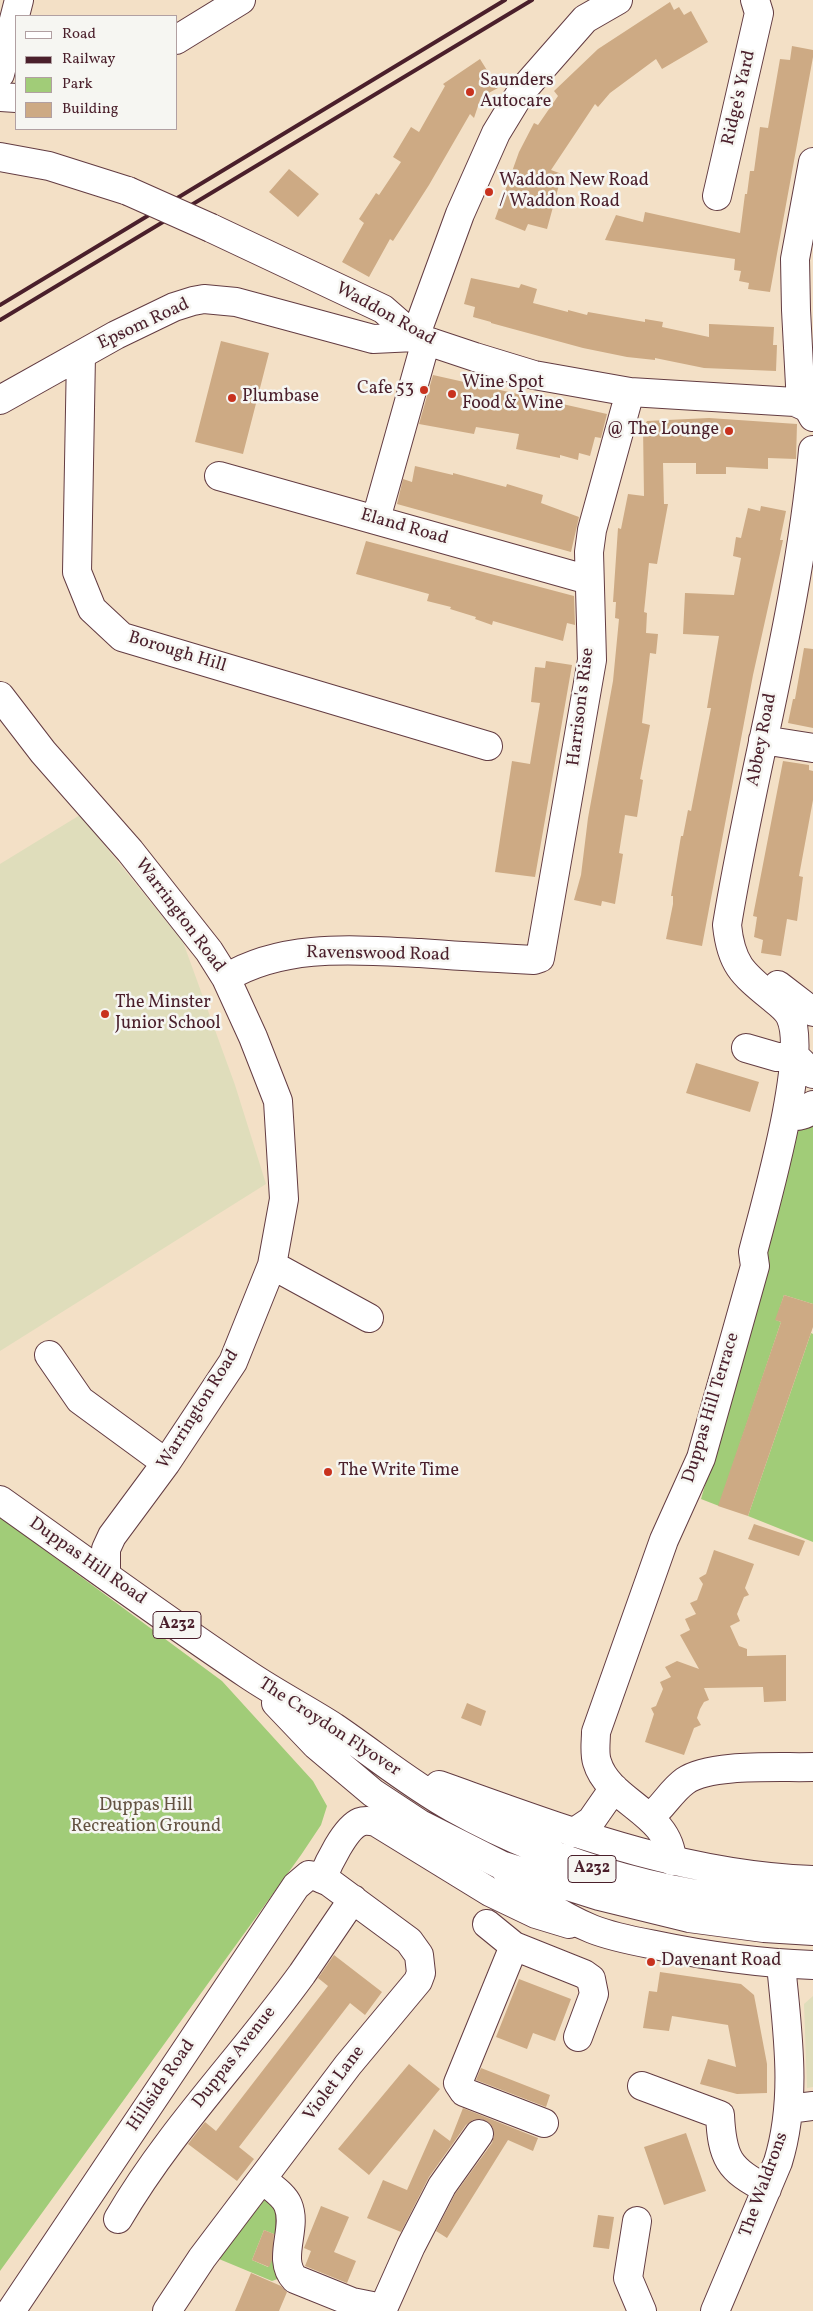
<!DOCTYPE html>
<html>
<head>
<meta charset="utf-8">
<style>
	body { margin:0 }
	#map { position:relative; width:813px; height:2311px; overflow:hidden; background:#f3e0c6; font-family:Vollkorn,serif }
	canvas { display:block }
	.legend { position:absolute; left:15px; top:15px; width:162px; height:115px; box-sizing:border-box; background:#f6f6f2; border:1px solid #b1a0a2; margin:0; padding:6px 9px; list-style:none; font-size:15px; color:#4a1f2b }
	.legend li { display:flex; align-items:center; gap:10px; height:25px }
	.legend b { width:25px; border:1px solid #b1a0a2 }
</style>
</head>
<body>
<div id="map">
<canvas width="813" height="2311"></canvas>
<ul class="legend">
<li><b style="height:6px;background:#fff"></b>Road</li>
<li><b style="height:6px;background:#4a1f2b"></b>Railway</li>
<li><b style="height:14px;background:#a1cc78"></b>Park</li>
<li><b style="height:14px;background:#cdaa84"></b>Building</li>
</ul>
</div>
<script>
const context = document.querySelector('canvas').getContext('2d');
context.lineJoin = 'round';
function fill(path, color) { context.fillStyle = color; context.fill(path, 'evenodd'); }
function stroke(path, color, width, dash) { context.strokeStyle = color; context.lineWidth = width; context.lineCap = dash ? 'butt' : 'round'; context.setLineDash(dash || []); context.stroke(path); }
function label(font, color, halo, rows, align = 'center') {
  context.font = font + ' Vollkorn,serif'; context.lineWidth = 5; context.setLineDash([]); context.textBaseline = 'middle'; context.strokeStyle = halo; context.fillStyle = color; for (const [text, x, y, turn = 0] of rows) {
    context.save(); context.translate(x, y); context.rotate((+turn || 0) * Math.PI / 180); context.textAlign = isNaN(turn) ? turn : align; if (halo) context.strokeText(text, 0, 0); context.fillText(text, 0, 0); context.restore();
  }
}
fill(new Path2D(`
	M80,815L183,942L235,1085L266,1184L0,1351V864Z
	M813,1996V2087L807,2088L804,2004Z`), '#dfddbb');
fill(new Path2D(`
	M813,1120V1304L784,1295L776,1320L781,1322L719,1506L701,1499L767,1271L761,1251L797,1129Z
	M811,1333L813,1334V1542L748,1516Z
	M0,1517L222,1681L313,1781L327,1806L321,1825L301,1855L0,2271Z
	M268,2195L280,2204L281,2237L264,2230L252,2260L268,2267L272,2259L279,2260L283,2277L272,2281L219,2259Z`), '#a1cc78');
fill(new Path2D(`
	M670,2L674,10L679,7L684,15L691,11L708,42L662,69L656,59L610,93L598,107L595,104L551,170L562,174L547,229L528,224L525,231L495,219L519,152L534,123L538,125L558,96L554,91L598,49Z
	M792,46L813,50V57L770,292L748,289L749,283L739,281L741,271L734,270L735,259L605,240L616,215L643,222L645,212L740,233L745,194H747L750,171H754L760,127L768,128L780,59L790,60Z
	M480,59L498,88L481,97L474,118L470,114L429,185L393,241L390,239L369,277L342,262L364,223L359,219L376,193L379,195L401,162L393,157L411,127L419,132L445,86L443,84Z
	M289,169L319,194L298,217L269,192Z
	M471,278L519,288L521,284L537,289L533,303L568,312V310L587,315L588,312L645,322V319L663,322L662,327L709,337V324L774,327L773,345H777L776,371L704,368L655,358V360L627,357L583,348L491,323V322L473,317L475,307L464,304Z
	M221,341L269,353L243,454L195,442Z
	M433,375L607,414L601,438L595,437L590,456L579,453L578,460L560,455V458L516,449L519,434L476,427L474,434L419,424Z
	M709,418L797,424L796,459L768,458V469L726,467V474H696V463H663L664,504H668L657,564L649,563L644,612L647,613L646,633L658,634L656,654L650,653L642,723L650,725L640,779L643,780L637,817L625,815L619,853L623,854L615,904L602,901L601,906L574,900L581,875L588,818L613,681L619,619L615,618L616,602H613L618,528L621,529L628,494L644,496L643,427L647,421Z
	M415,466L453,475V473L506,487L507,484L543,495L541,503L579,517L571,552L397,504L403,479L412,482Z
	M761,506L786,511L780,540H783L753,675L702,946L666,939L673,904V896H671L681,836H683L688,810L691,811L711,708H707L719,636L683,634L685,593L734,595L741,558L733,556L736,537L741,538L748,508L760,511Z
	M366,541L574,596L575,625L567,623L563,641L493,621L492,625L475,619L476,617L450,609L451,607L427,601L429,594L356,574Z
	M804,648L813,649V728L788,723L793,699H795Z
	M546,661L572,665L535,877L495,872L512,761L530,764L540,703L531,702L534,675L535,667L545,668Z
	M783,761L809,765V770L813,771V800L799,876L803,877L797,921L787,919L781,956L761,953L763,940L754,937L757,917L753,916Z
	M696,1063L759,1082L750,1112L686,1093Z
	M784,1295L813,1304V1327L748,1516L718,1506L781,1322L775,1320Z
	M754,1524L805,1541L799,1556L748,1539Z
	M714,1550L754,1564L745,1588L749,1595L744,1597L737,1614L740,1621L730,1626L739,1646L747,1649V1656L786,1655V1701L764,1702L763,1687L704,1688L709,1700L704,1702L700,1709L697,1718L701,1725L694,1728L684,1755L645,1742L654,1714L651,1708L656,1706L663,1689L660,1682L671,1677L665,1667L677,1661L699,1669L680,1635L690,1630L685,1619L696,1614L690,1603L697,1600L703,1584L699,1578L706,1574Z
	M467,1703L486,1711L481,1726L461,1718Z
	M334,1955L382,1992L365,2015L350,2003L239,2147L254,2159L237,2181L188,2144L205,2122L216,2131L328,1986L318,1978Z
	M660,1972L741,1984L754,1995L767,2064V2093L737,2094L700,2084L708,2059L736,2067L728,2025L672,2016L669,2031L643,2028L649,1991L657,1992Z
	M519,1979L571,1999L555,2041L533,2033L527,2049L496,2037Z
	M409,2064L440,2089L369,2175L338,2149Z
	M481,2068L550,2095L546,2107L476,2080Z
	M463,2108L538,2138L533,2151L508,2140L447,2238L436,2231L455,2194L492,2143L494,2136L493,2128L488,2122L481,2119L473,2120L466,2125L429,2177L401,2232L367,2218L383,2180L407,2190L434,2129L450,2141Z
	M686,2133L706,2191L664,2205L644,2147Z
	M321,2206L349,2217L334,2252L356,2261L347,2283L305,2266L311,2251L304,2248Z
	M598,2215L614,2217L609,2249L593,2247Z
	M264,2230L274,2234L272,2260L269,2267L252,2260Z
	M251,2273L281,2286L287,2292L279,2311H235Z`), '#cdaa84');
const minor = new Path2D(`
	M176,40L241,0
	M0,74L19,0
	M0,97L16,98
	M0,157L49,166L128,191
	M717,196L759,13L755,0
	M211,228L383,309L415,337L475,357L534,375L630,392L795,402L808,408L813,417
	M415,337L460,214L496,133L521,92L585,19L618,0
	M81,355L77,572L92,609L122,637L488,746
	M0,400L116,335L174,307L193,301L204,299L236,302L373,339L415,337
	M801,404L796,310L795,259L813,162
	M219,476L589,580
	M376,519L426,341
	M0,696L43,752L130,851L209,951L226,978L253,1037L278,1101L284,1199L272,1265L233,1362L166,1463L112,1536L106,1549V1575
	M763,740L813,748
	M226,978C284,943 355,950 420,953C458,956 496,958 534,960L540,958L592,660L589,552L592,530L630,392
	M778,985L813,1012
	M746,1048L777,1057H793L800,1061L813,1074
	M786,1117C797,1116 808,1117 813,1105
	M272,1265L369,1318
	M49,1355L80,1400L166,1463
	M650,1817C663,1807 671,1791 685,1781C710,1763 781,1768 813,1767
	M573,1833L591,1821L614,1788
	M672,1861C670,1812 609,1803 597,1762C594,1753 596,1741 596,1732L664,1540L701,1458L755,1266L753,1252C765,1205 809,1055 790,1016C786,1008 777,1002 771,997C742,973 731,964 727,925C753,766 799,610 813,450
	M322,1879C328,1864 345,1828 360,1822C365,1820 371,1821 376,1822L490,1892L536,1914L569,1924
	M487,1924L514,1946L584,1974L591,1979L594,1994L578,2037
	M514,1946L458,2083L464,2092L544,2123
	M642,2086L720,2115C722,2157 728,2170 767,2189
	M789,2109L813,2106
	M263,2180C271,2187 284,2195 288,2205C298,2229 276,2259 295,2279L352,2302L382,2308
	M118,2219C170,2130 242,2057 302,1974C319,1949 336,1924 353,1899
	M637,2221L628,2278L642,2311
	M11,2311L296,1886L309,1875L315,1876L329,1882L409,1941L419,1955L421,1973L418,1981L348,2065L202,2258L167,2311
	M382,2311L411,2246L442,2186L479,2134
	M715,2311L778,2162C798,2097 787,2030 781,1964`);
const highway = new Path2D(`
	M0,1500C82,1558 163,1618 247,1674C275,1693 306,1709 334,1727C374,1754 411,1785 453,1808C564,1870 687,1901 813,1907
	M276,1703L316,1745L373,1793L420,1824L501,1865L599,1896L689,1918L764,1928L813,1931
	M439,1785C563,1829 680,1875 813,1880
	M505,1869C530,1896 558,1915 592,1929C612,1937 634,1941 655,1945C707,1956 759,1963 813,1965`);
stroke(minor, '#633c42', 30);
stroke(highway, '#633c42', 30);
stroke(minor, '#fff', 28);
stroke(highway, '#fff', 28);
stroke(new Path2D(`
	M0,305L505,0
	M0,320L532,0`), '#4a1f2b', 4);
const minorBridge = new Path2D(`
	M128,191L211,228`);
stroke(minorBridge, '#633c42', 30, []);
stroke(minorBridge, '#fff', 28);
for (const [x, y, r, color] of [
	[470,92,5,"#c8321e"],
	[489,192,5,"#c8321e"],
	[424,390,5,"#c8321e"],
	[452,394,5,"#c8321e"],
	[232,398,5,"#c8321e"],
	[729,431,5,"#c8321e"],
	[105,1014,5,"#c8321e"],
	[328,1472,5,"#c8321e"],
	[651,1962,5,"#c8321e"]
]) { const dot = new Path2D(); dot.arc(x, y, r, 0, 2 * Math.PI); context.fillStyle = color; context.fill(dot); stroke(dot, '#f6f6f2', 2); }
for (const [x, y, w] of [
	[177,1625,48],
	[592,1869,48]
]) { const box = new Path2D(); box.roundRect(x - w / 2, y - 13.5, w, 27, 4); context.fillStyle = '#f6f6f2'; context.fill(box); stroke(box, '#4a1f2b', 1); }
label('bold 16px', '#4a1f2b', null, [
	["A232",177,1625],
	["A232",592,1869]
]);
label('18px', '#4a1f2b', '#f6f6f2', [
	["Saunders",480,82],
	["Autocare",480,103],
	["Waddon New Road",499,182],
	["/ Waddon Road",499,203],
	["Wine Spot",462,384],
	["Food & Wine",462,405],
	["Cafe 53",414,390,"right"],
	["Plumbase",242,398],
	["@ The Lounge",719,431,"right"],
	["The Minster",115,1004],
	["Junior School",115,1025],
	["The Write Time",338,1472],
	["Davenant Road",661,1962]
], 'left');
label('18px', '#4a1f2b', '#f6f6f2', [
	["Ridge's Yard",740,98,-77],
	["Waddon Road",385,315,29],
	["Epsom Road",144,325,-25],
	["Eland Road",404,528,16],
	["Borough Hill",177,653,17],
	["Harrison's Rise",582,707,-83],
	["Abbey Road",763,740,-79],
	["Warrington Road",179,916,53],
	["Ravenswood Road",378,955,1],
	["Duppas Hill Terrace",712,1408,-73],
	["Warrington Road",199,1410,-58],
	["Duppas Hill Road",87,1562,35],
	["The Croydon Flyover",329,1728,33],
	["Duppas Avenue",235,2058,-52],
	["Violet Lane",335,2084,-53],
	["Hillside Road",162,2086,-56],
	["The Waldrons",765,2185,-70]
]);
label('18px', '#645342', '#f6f6f2', [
	["Duppas Hill",146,1807],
	["Recreation Ground",146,1828]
]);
</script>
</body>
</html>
